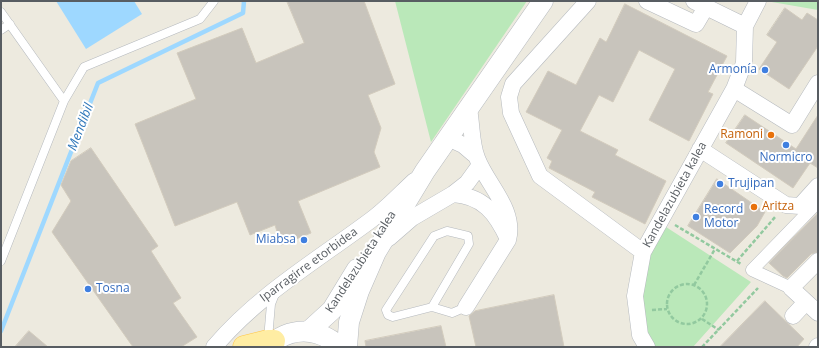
<!DOCTYPE html>
<html>
<head>
<meta charset="utf-8">
<style>
	body { margin:0 }
	#map { position:relative; width:819px; height:348px; overflow:hidden; background:#edeadf; font-family:"Open Sans",sans-serif }
	canvas { display:block }
	.frame { position:absolute; inset:0; border:2px solid #585d62; pointer-events:none }
</style>
</head>
<body>
<div id="map">
<canvas width="819" height="348"></canvas>
<div class="frame"></div>
</div>
<script>
const context = document.querySelector('canvas').getContext('2d');
context.lineJoin = 'round';
function fill(path, color) { context.fillStyle = color; context.fill(path, 'evenodd'); }
function stroke(path, color, width, dash) { context.strokeStyle = color; context.lineWidth = width; context.lineCap = dash ? 'butt' : 'round'; context.setLineDash(dash || []); context.stroke(path); }
function label(font, color, halo, rows, align = 'center') {
  context.font = font + ' "Open Sans",sans-serif'; context.lineWidth = 4; context.setLineDash([]); context.textBaseline = 'middle'; context.strokeStyle = halo; context.fillStyle = color; for (const [text, x, y, turn = 0] of rows) {
    context.save(); context.translate(x, y); context.rotate((+turn || 0) * Math.PI / 180); context.textAlign = isNaN(turn) ? turn : align; if (halo) context.strokeText(text, 0, 0); context.fillText(text, 0, 0); context.restore();
  }
}
fill(new Path2D(`
	M395,1H527L431,142Z
	M766,1H818V10Z
	M666,227L751,282L693,347H654L645,332L640,294L649,254Z`), '#bae8b9');
fill(new Path2D(`
	M56,1H134L142,14L86,49Z`), '#9ed8ff');
stroke(new Path2D(`
	M1,331L98,83L243,13L244,1`), '#9ed8ff', 4.5);
const building = new Path2D(`
	M287,1H364L395,84L368,95L381,128L374,152L380,167L298,201L311,233L281,245L275,225L250,235L237,202L175,226L135,124L196,99L177,53L242,28L256,63L304,43Z
	M625,4L727,56L708,92L713,94L689,141L649,120L675,69L639,50L613,102L599,95L580,131L618,150L615,155L666,181L645,224L592,197L595,192L549,168L552,161L547,158L562,130L526,112L548,71L576,85L600,38L606,42Z
	M785,8L802,20L807,13L818,20V46L789,89L759,69L777,42L767,35Z
	M745,115L796,149L818,115V168L810,163L793,188L726,143Z
	M91,148L158,246L151,251L181,298L173,303L197,337L181,347H133L52,232L71,201L61,185L71,161Z
	M717,179L765,212L757,226L730,253L688,226Z
	M818,213V252L811,254L787,278L783,276L769,263Z
	M554,295L564,347H476L469,316L475,311Z
	M765,301L804,339L797,347H720Z
	M441,326L446,347H366L365,341Z
	M29,331L48,347H15Z`);
fill(building, '#c8c4bc');
stroke(building, '#d2cbbd', 1);
const service = new Path2D(`
	M1,12L64,101
	M1,30L10,24
	M1,261L64,101L84,67L200,19L214,1
	M432,307L469,244L468,236L447,231L434,236L386,310L388,315L393,317L432,307L452,313L466,307
	M268,339L271,304L275,294`);
const pedestrian = new Path2D(`
	M791,288L752,270L818,202`);
const minor = new Path2D(`
	M588,1L513,84L509,97L511,113L540,176L643,252
	M647,1L696,24L706,7
	M694,1L745,26
	M734,89L792,125L818,83
	M448,138L463,145L476,156
	M700,149L786,205L800,206L818,186
	M453,194C483,196 496,213 508,239
	M389,238L412,218L453,194L467,183L480,165
	M818,261L791,288L818,313
	M466,307L508,240C516,209 487,185 477,158C471,143 472,124 469,109
	M793,316L806,302
	M214,347C258,295 316,261 371,220C386,209 400,194 414,181
	M647,347L640,335L635,296L643,252L734,89L744,63L745,26L758,1
	M817,347L818,346`);
const tertiary = new Path2D(`
	M309,331L332,310L357,269
	M268,347C290,326 318,327 340,347
	M347,347L349,322L359,291L376,252L425,171L543,1`);
const primary = new Path2D(`
	M244,347L268,341H274`);
stroke(service, '#b5b9be', 9);
stroke(pedestrian, '#b5b9be', 13);
stroke(minor, '#b5b9be', 17);
stroke(tertiary, '#b5b9be', 21);
stroke(primary, '#ffc647', 23);
stroke(new Path2D(`
	M675,225L741,264
	M737,261L776,216
	M667 304a20 20 0 1 1 40 0a20 20 0 1 1-40 0Z
	M694,285L715,249
	M652,310L667,309
	M702,319L719,330
	M702,347L758,288`), '#92c99f', 2.5, [4, 2]);
stroke(service, '#fff', 8);
stroke(pedestrian, '#fff', 12);
stroke(minor, '#fff', 16);
stroke(tertiary, '#fff', 20);
stroke(primary, '#ffeda3', 22);
for (const [x, y, r, color] of [
	[765,70,4,"#3f7fe0"],
	[771,135,4,"#e8710a"],
	[786,145,4,"#3f7fe0"],
	[720,184,4,"#3f7fe0"],
	[754,207,4,"#e8710a"],
	[696,217,4,"#3f7fe0"],
	[304,240,4,"#3f7fe0"],
	[88,289,4,"#3f7fe0"]
]) { const dot = new Path2D(); dot.arc(x, y, r, 0, 2 * Math.PI); context.fillStyle = color; context.fill(dot); stroke(dot, '#fff', 1.5); }
label('12px', '#366cbe', '#fff', [
	["Armonía",757,70,"right"],
	["Normicro",786,158,"center"],
	["Trujipan",728,184],
	["Record",704,210],
	["Motor",704,224],
	["Miabsa",296,240,"right"],
	["Tosna",96,289]
], 'left');
label('12px', '#c56008', '#fff', [
	["Ramoni",763,135],
	["Aritza",762,207,"left"]
], 'right');
label('12px', '#585d62', '#fff', [
	["Kandelazubieta kalea",675,195,-61],
	["Kandelazubieta kalea",361,262,-57],
	["Iparragirre etorbidea",309,265,-36]
]);
label('italic 13px', '#3178ba', '#fff', [
	["Mendibil",81,127,-69]
]);
</script>
</body>
</html>
